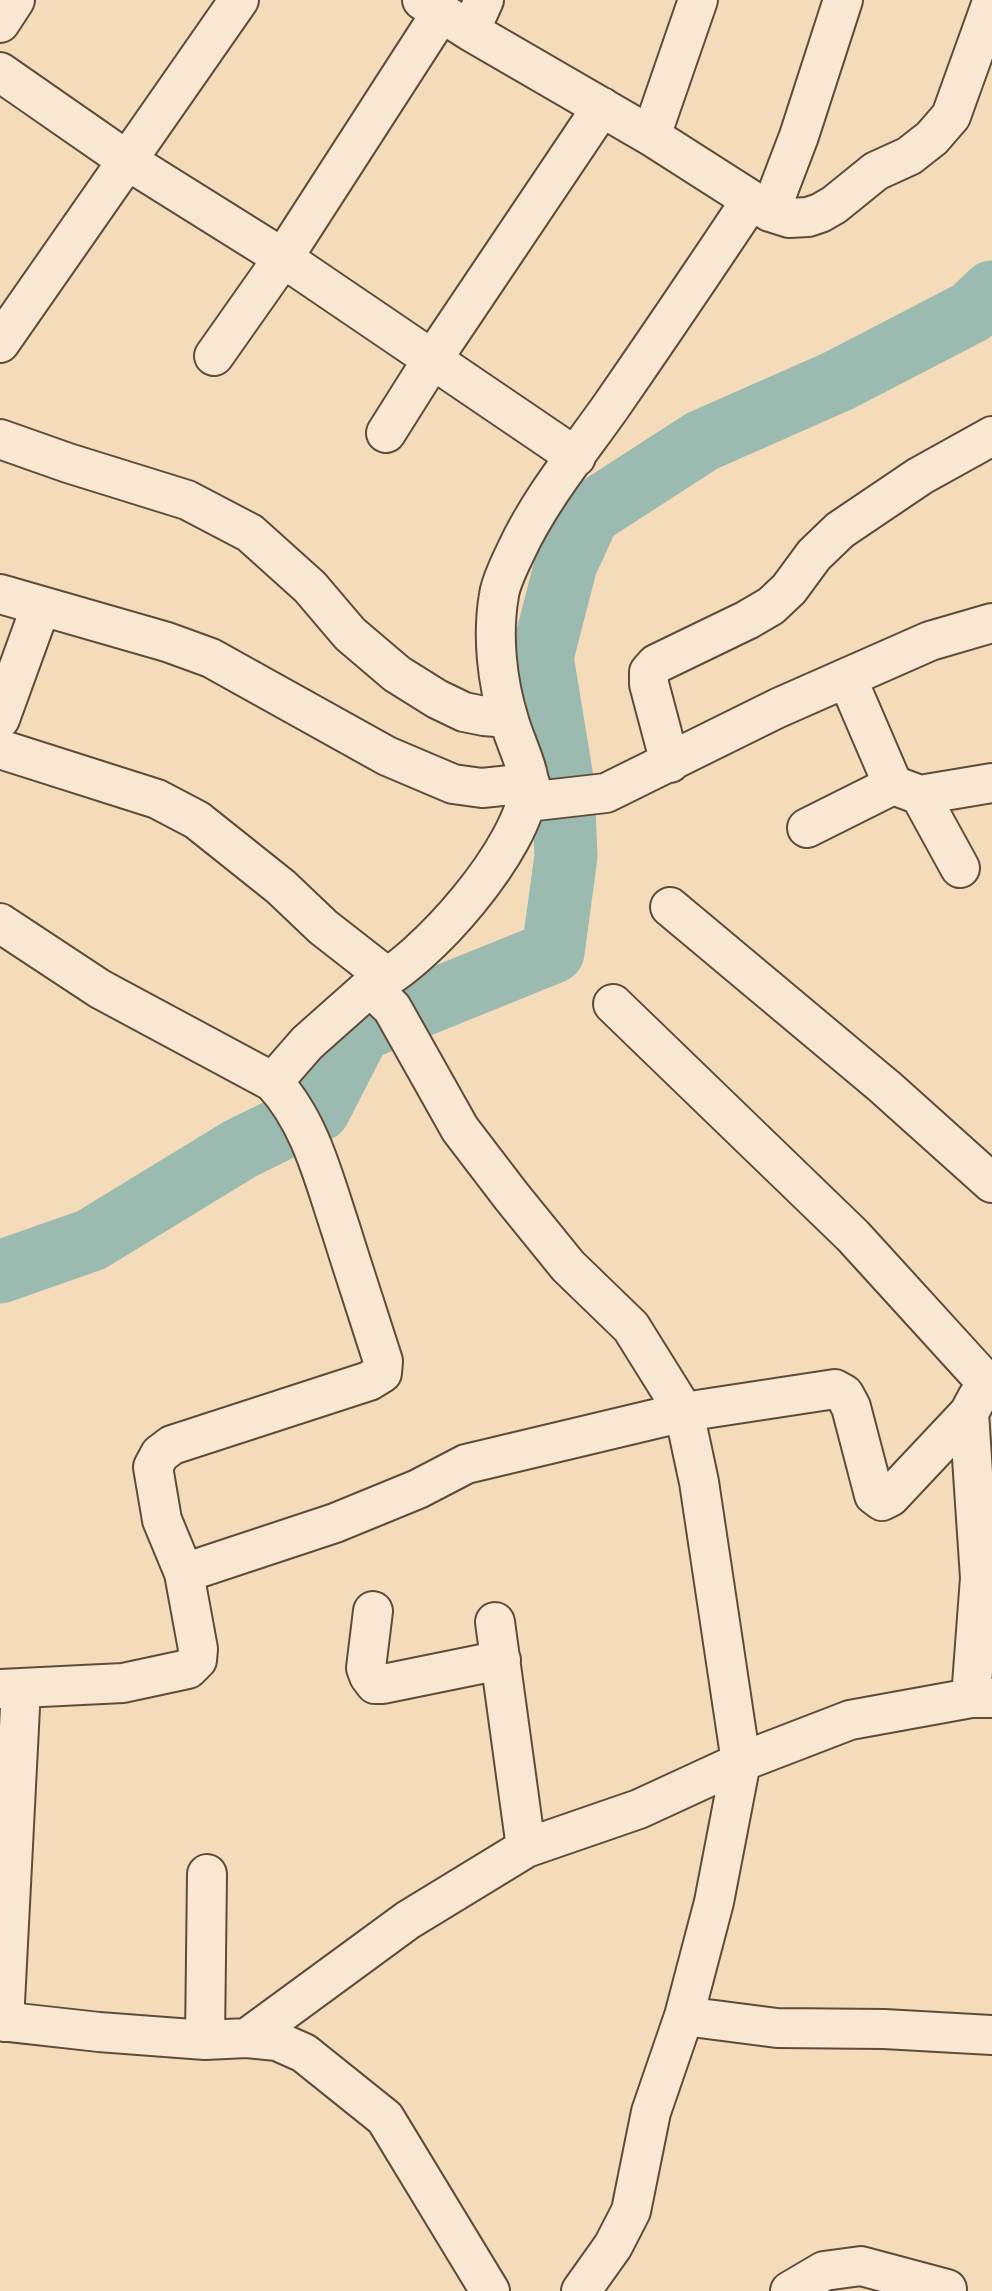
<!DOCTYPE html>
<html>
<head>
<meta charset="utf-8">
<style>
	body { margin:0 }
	canvas { display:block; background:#f4dbb9 }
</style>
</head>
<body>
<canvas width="992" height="2291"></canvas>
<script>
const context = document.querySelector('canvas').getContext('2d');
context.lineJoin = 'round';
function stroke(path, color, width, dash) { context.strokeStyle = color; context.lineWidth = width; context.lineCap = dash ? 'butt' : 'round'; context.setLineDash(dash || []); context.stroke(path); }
stroke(new Path2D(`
	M0,1272L91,1240L240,1149L319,1110L360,1030L553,952L566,856L563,785L542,657L566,564L589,514L702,441L838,381L971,312L992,292`), '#9cbbb0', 63);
const minor = new Path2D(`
	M422,0L470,31L651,136L770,212L789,218L808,217L820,213L834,205L876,171L909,156L932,138L951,116L992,2
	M0,23L15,0
	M470,31L484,0
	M0,72L128,161L283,258L576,457
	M651,136L698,0
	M770,212L799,136L843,0
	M0,343L239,0
	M214,356L283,258L441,13
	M386,433L432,360L602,107
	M0,439L68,463L187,500L250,533L310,587L350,634L397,674L437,699L464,712L484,716L508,718
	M0,594L167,642L211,658L387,756L453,784L482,788L530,783
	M847,678L893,785L920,795L992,783
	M0,719L41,606
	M0,749L157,799L197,820L281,887L323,927L387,977
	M670,763L649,684V672L656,664L747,620L771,606L789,589L814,555L840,530L920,476L992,436
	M920,795L960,868
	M527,802L606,793L778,708L930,641L992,623
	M807,828L893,785
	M670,907L885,1087L992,1183
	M0,923L100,989L273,1082C310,1122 323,1176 340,1227C354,1272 369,1317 383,1361L382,1373L369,1381L172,1445L160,1454L153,1467L162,1520L184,1573
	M370,987L392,1008L460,1129L512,1197L568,1266L631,1327L684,1412L699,1482L741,1762L714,1902L684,2016L651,2112L631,2211L613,2246L581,2291
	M613,1004L853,1236L986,1382
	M273,1082L307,1043L370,987C424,963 526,846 529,785C530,771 513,736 509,720C497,682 492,635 499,595C501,581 510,564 516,551C540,499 579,452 612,405C659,337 705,269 751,200
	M977,1398L969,1413L980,1578L971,1698H992
	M373,1611L366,1668L369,1676L375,1684H383L501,1660
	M495,1622L526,1848L639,1809L741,1762L850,1720L971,1698
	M0,1689L123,1683L188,1669L197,1660L198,1649L184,1573L335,1523L418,1489L466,1464L684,1412L835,1389L844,1394L851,1407L874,1495L882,1501L890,1497L969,1413
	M684,2016L777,2028L884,2029L992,2035
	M0,2021L99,2032L205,2040L247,2038L277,2041L304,2053L385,2118L490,2291
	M4,2022L21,1688
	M247,2038L408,1920L526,1848
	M205,2040L207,1874
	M790,2291L824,2271L861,2266L947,2289`);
stroke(minor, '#5f4b39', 42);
stroke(minor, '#f8e8d2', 38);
</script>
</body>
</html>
